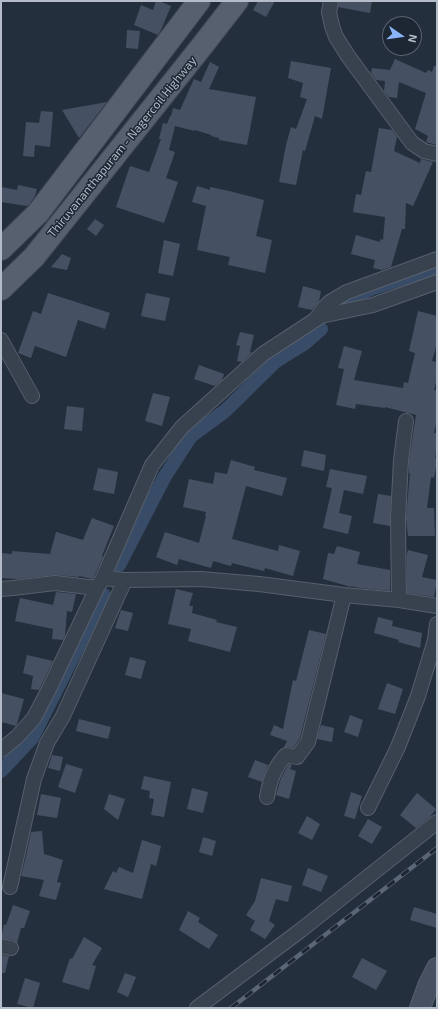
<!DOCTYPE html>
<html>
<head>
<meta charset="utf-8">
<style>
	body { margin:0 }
	#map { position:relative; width:438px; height:1009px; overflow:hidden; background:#242f3e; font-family:"Exo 2",sans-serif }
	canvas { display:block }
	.frame { position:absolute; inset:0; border:2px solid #b4bcc9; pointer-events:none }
	.north { position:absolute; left:382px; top:16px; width:40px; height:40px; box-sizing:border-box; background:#1d2633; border:1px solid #59626f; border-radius:50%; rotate:103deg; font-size:11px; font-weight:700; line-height:16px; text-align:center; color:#b4bcc9 }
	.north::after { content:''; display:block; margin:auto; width:14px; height:18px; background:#8ab4f8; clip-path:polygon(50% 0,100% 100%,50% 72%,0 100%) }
</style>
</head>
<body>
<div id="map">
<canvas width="438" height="1009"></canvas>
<div class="frame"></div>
<div class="north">N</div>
</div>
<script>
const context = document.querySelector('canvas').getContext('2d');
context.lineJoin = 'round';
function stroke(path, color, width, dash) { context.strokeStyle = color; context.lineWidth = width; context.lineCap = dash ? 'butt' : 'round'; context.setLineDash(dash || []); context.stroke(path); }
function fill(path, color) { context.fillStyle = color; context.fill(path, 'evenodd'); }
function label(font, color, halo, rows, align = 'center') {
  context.font = font + ' "Exo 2",sans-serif'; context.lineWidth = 3; context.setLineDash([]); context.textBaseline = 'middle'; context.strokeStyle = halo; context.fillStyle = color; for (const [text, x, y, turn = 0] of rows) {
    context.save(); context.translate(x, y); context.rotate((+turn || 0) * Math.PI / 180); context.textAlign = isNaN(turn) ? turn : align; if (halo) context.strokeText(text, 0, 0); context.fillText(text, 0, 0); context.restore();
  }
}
stroke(new Path2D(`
	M336,305L373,288L437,268
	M119,565L165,476L191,436L225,411L276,361L305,343L321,329
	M1,771L32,738L104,595`), '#394c67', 14);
fill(new Path2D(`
	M156,1H159L171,6L161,30L158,35L134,25L141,5L153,10Z
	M258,1H275L266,17L253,10Z
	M339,1H372L370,13L338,7Z
	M127,30L140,31L138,49L126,48Z
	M395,59L426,73L428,70L432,72L434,66H437V145L426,142L428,136L415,129L426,93L399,82L397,98L389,97L384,91L385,81L376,80L371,73L372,68L390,70Z
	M291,61L331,68L322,119L315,116L305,151L303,150L296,185L279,182L286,145L291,127L296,129L307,99L300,97L303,83L288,78Z
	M210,62L219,67L209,89L256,97L247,145L219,140V138L211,136V135L195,130V131L175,126L169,150L175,152L166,178L178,182L164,223L116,207L130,166L149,172L161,139H159L163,123L167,124L170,116H171L173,108L180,110L194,79L201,82Z
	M107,102L79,138L62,110Z
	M41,111L53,112L50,147L35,145L34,157L23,156L26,122L39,123Z
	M379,128L392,130L397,137L394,151L420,163L421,159L433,162L413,206L406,203L405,229H402L391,267L382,270L373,268L375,260L351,254L356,235L380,242V239L383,240L385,217L353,212L356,194L361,195L366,171L371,172Z
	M18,185L37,189L35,196L29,205L27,206L1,202V187L17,190Z
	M197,186L210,190V187L229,191L264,200L256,236L272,240L265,273L228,265L230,257L197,250L206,206L192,202Z
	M95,219L104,225L96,236L87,229Z
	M164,240L180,244L173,276L158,273Z
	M62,254L71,258L67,270L51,267Z
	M303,286L321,291L319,301L312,310L298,307Z
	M48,293L110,313L105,329L78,320L66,357L35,346L31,358L18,353L33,311L41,314Z
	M146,293L170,298L165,321L141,316Z
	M418,311L437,316V343L432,361L437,362V379L434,390H437V420L434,433H437V447L435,458H437V462L434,478L431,477L427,508H434L435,536H408L406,518L410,473H409V461L416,415L385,407V408L356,404L355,409L336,405L344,369L338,368L344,346L362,351L354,380L403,388L404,382L408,383L415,353L409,351Z
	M240,332L254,335L250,352H252L242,362L237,361L240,346L236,345Z
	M199,365L224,374L222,380L215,386L194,379Z
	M153,393L170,397L162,426L145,421Z
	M67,406L84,408L82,431L64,429Z
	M304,450L326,455L324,471L301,466Z
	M231,460L255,467L254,470L287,478L282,496L246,486L232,539L278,551L279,545L300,551L293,576L265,568L264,571L232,563L231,566L213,561L211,568L179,559L177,565L156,557L165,532L199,543L206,516H205L206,512L183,507L189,479L213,484L215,472L227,474Z
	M98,468L118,472L114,494L93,490Z
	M330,469L367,476L363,494L344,490L339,513L352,516L348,534L323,528L332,488L326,487Z
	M378,494L391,496L390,526L373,523Z
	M92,518L114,526L102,556L103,557L93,579L79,576V577L56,575L18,579L1,578V553L12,554V551L50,554L56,532L83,540Z
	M337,546L360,552L357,564L390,570V591L360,588L351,586V587L323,579L328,553L334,554Z
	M408,550L428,555L422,577L437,580L434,597L407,593V554Z
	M176,589L193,593L189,606H193L192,613L217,620L216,622L237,627L230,652L188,641L191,629L168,624Z
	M56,592L76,594L72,612L67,611L65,636L63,640L52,639L53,629L15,621L20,598L53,605Z
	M121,610L133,613L128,631L115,628Z
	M378,617L393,621L392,626L422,633L420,648L398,642L399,640L374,633Z
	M309,630L326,634L300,738L293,748L284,747L287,741L270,735L274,725L283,729L293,680L296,681Z
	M27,655L53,661L39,690L31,689L33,676L23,673Z
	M130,657L146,661L141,679L125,675Z
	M387,683L403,689L395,714L378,709Z
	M1,693L24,699L17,724L16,726L1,722Z
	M350,715L363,720L358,737L344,732Z
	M79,719L111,727L108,739L76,731Z
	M321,725L334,728L332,742L317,739Z
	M52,755L63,757L60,771L48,768Z
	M255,760L268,765L262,782L248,777Z
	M66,764L83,769L75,793L58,787Z
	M289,764L292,765L290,769L296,771L289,799L276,795L281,778Z
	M144,776L171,782L164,817L151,815L154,799L149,798L150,791L141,789Z
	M192,788L208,792L203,813L187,809Z
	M351,792L362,796L355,819L344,816Z
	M417,793L436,809L430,817L416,828L400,815Z
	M41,794L61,798L57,818L37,815Z
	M109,794L125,799L118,820L104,809Z
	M307,816L320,824L312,840L298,833Z
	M368,819L382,827L372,844L358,836Z
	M42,831L44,854L63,860L57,882L61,883L56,900L39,896L44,880L21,876L26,856L31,832Z
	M203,837L216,841L212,856L199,852Z
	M142,840L161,846L156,866L151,864L142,899L104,889L113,871L116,873L119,867L133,873Z
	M308,868L328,876L321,892L302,885Z
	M261,878L292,886L288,902L276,899L269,921L275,925L265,939L250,930L255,921L246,915L255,901Z
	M13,905L30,911L24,928H21L17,943L13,940L1,938L4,924L6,925Z
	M414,907L437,914V928L410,920Z
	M188,911L200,918L198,922L218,935L209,949L179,930Z
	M84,937L102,948L92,965L96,966L89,990L62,982L70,958L72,959Z
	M1,955L9,956L5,973H1Z
	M362,958L387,971L376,990L352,977Z
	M125,973L136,977L128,997L117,992Z
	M25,978L40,983L33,1008L17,1004Z`), '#455162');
const street = new Path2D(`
	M331,1L329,12L332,26L336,37L348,56L412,143L424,151L437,154
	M316,319L323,309L330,302L347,292L437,259
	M1,340L32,396
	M103,578L152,465L182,427L263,354L321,316L373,305L437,282
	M1,589L13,588L55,583L97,588L103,578L125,580L201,579L259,584L344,595L399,600L437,606
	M399,600L398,518L401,460L406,421
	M1,750L17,737L34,718L49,689L97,588
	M267,797C270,780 274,768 286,755L297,757L308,742L344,595
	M368,808L398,747L418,696L435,640L437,624
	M10,887L34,779L47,743L63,716L125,580
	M1,946L11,948
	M197,1008L301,930L437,822`);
const secondary = new Path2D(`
	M420,1008L428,986L437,968`);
const primary = new Path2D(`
	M1,249L38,213L199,1
	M1,289L34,257L202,46L237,1`);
stroke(street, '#565f6c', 16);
stroke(secondary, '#565f6c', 22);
stroke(primary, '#414a57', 24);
stroke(street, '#38414e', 14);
stroke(secondary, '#465061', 20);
stroke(primary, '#56606e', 22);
const rail = new Path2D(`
	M231,1008L437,848`);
stroke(rail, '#5a6575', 4.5);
stroke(rail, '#1d2633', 3, [9]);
label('12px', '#b4bcc9', '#1d2633', [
	["Thiruvananthapuram - Nagercoil Highway",122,147,-51]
]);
</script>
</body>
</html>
